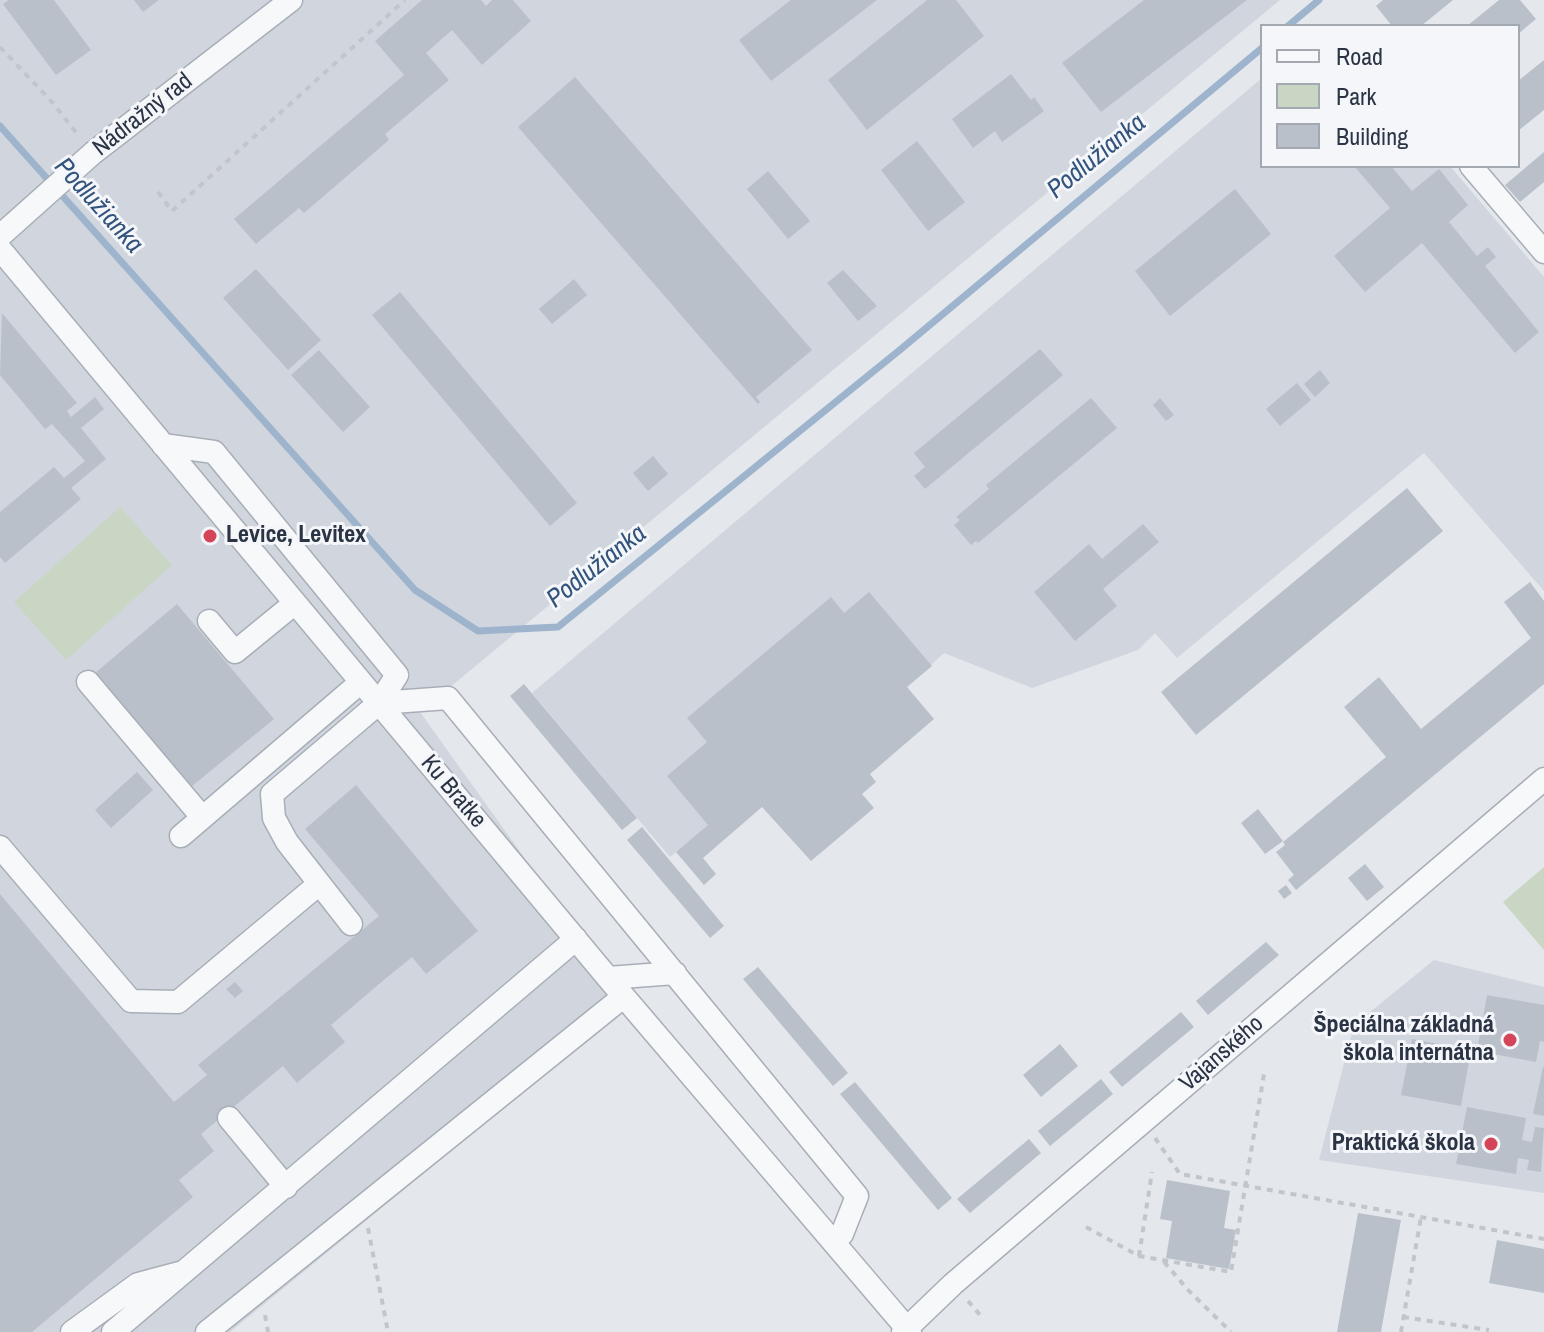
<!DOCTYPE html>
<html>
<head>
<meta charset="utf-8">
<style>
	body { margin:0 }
	#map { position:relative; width:1544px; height:1332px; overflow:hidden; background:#e4e7ec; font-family:"Archivo Narrow",sans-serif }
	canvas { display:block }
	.legend { position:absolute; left:1260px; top:24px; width:260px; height:144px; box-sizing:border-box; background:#f4f6f9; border:2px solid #a3a8b1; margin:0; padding:10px 14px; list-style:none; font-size:24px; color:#2a3445 }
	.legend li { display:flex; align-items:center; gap:16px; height:40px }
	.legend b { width:40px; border:2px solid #a3a8b1 }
</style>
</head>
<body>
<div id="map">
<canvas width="1544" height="1332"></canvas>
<ul class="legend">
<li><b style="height:10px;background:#f7f8fa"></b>Road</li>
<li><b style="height:22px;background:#c9d6c4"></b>Park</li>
<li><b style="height:22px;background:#bac0ca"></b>Building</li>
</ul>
</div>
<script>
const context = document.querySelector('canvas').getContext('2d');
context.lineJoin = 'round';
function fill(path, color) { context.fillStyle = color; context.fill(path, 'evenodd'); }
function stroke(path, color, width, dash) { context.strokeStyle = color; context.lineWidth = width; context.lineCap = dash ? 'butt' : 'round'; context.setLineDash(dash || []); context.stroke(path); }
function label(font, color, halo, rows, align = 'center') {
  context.font = font + ' "Archivo Narrow",sans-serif'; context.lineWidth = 6; context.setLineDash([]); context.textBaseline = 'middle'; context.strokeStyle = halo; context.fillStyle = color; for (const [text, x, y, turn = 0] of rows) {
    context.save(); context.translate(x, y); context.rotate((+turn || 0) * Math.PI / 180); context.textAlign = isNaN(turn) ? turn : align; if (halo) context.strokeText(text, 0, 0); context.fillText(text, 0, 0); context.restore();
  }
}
fill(new Path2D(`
	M0,0H1280L420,712L630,1005L230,1332H0Z
	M1262,78V166H1450L1544,277V591L1424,453L1177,658L1155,633L1138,650L1032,688L944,653L907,687L749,792L670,857L532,693Z
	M1434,960L1544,987V1193L1319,1160L1354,1025Z`), '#d1d6de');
fill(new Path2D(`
	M120,507L172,565L66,660L14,602Z
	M1544,867V950L1503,902Z`), '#c9d6c4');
stroke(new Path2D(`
	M1288,26L1319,0
	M0,126L415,590L478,631L558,627L901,349L1262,48`), '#9eb4cd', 7);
fill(new Path2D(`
	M9,0H54L91,50L56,75L3,4Z
	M134,0H159L143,12Z
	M422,0H481L486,6L492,0H513L531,21L482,65L452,30L426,53L449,80L385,134L389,140L304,213L299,208L256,244L234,219L404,75L375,41Z
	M791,0H877L771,81L739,40Z
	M927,0H956L984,36L867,130L828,80Z
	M1144,0H1247L1101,112L1062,63Z
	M1383,0H1453L1421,26H1392L1376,6Z
	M1499,0H1520L1536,19L1518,34V26H1467Z
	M1544,60V110L1518,131V81Z
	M1011,74L1031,100L1034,97L1044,111L1002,142L995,131L973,148L952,119Z
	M575,77L812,350L756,397L760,402L758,404L518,127Z
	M917,141L965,202L928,231L881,170Z
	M1544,152V182L1520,202L1505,185Z
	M1354,166H1391L1412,191L1439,169L1468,205L1449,222L1477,256L1488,247L1496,257L1485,266L1539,332L1515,353L1422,243L1365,292L1334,256L1390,208Z
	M768,171L810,221L788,239L747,189Z
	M1235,189L1271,234L1170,316L1135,271Z
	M256,269L321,340L288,370L223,298Z
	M843,270L877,306L858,321L827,283Z
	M574,279L587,295L552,324L539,309Z
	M400,292L577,503L550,526L372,315Z
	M2,313L77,403L67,411L71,417L95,397L104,409L81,428L106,459L71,488L81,499L5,563L0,557V512L54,467L64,478L85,461L52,424L45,429L0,375Z
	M1040,349L1063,375L925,489L914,476L925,467L914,453Z
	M319,350L370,407L343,432L291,375Z
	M1320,370L1330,383L1315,397L1304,384Z
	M1297,383L1311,400L1280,426L1266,409Z
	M1091,398L1117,428L978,543L976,541L971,545L954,525L960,520L956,517L989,489L986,485Z
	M1160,398L1174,415L1166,421L1153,405Z
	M653,456L668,474L648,491L633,473Z
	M1407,488L1443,531L1196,735L1161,692Z
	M1143,524L1159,542L1103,589L1117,606L1075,641L1034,592L1089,544L1102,559Z
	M1530,582L1544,601V684L1296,890L1288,880L1294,875L1276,852L1285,845L1283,842L1386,757L1344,707L1379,677L1421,729L1531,638L1504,602Z
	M869,592L932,666L907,687L934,719L870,774L876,782L862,794L874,808L811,861L762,807L703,858L716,874L704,885L676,852L708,825L667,776L707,742L687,718L831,597L844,613Z
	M177,604L274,719L191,787L95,673Z
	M524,684L637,818L622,830L510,696Z
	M137,772L153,790L111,828L95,810Z
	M356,785L478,931L426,974L412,957L379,984L331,1025L345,1042L297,1083L283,1066L201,1134L214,1151L179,1180L193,1197L32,1332H0V894L174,1102L207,1075L198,1065L379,916L305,829Z
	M1258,809L1283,841L1265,854L1241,823Z
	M642,827L724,926L710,938L627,840Z
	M1365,864L1384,887L1367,901L1348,878Z
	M1286,885L1292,893L1284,899L1278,891Z
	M1266,942L1279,955L1208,1015L1196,1001Z
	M758,967L848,1073L833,1086L743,979Z
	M235,982L243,991L235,998L226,989Z
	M1487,995L1544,1005V1042L1540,1041L1536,1062L1477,1051Z
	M1181,1012L1194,1027L1122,1087L1109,1072Z
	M1412,1039L1471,1050L1461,1106L1401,1095Z
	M1060,1044L1078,1066L1041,1097L1023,1075Z
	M1543,1067H1544V1116L1533,1114Z
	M1101,1079L1113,1094L1050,1146L1038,1131Z
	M855,1082L952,1198L938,1210L840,1094Z
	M1467,1107L1526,1118L1522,1140L1532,1142L1535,1127L1544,1128L1541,1172L1527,1170L1529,1160L1518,1158L1516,1174L1456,1164Z
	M1029,1139L1041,1153L970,1213L957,1199Z
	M1167,1180L1230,1191L1224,1228L1236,1230L1229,1269L1166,1258L1172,1221L1160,1219Z
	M1358,1213L1401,1220L1381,1332H1337Z
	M1497,1240L1544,1249V1293L1489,1283Z`), '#bac0ca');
const minor = new Path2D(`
	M1471,166L1544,252
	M0,236L93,153L291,0
	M0,249L608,978L910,1332
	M163,445L214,452L397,675L379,703L272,794L274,818L287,842L351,924
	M209,621L235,652L295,603
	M88,682L202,817
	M379,703L448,698L857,1196L842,1234L833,1242
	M181,836L361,682
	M0,847L131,1001L178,1002L319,884
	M608,978L675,973
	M229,1118L286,1187
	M72,1332L138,1284L179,1273
	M113,1332L576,939
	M207,1332L623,997
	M903,1332L953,1284L1544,779`);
stroke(minor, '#a8aeb7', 25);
stroke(new Path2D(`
	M0,47L52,102L79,136
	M158,192L172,211L405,0
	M1155,1138L1180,1174L1544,1239
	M1086,1227L1139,1256L1231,1272L1264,1074
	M368,1228L388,1332
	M1139,1256L1152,1172
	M1164,1262L1189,1291L1231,1332
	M968,1301L981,1316
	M265,1315L268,1332
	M1403,1317L1489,1330
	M1401,1332L1421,1217`), '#c2c5cb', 4, [6, 6]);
stroke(minor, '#f7f8fa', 22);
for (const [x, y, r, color] of [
	[210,536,8,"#d5455a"],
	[1510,1040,8,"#d5455a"],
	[1491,1144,8,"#d5455a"]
]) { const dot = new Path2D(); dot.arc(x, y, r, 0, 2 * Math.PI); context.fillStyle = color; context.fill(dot); stroke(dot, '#f4f6f9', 3); }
label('24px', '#2a3445', '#f4f6f9', [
	["Nádražný rad",143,115,-38],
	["Ku Bratke",453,792,50],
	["Vajanského",1222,1054,-41]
]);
label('bold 24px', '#2a3445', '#f4f6f9', [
	["Levice, Levitex",226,536,"left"],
	["Špeciálna základná",1494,1026],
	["škola internátna",1494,1054],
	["Praktická škola",1475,1144]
], 'right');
label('italic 26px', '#32537c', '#f4f6f9', [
	["Podlužianka",1097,157,-39],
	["Podlužianka",98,206,48],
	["Podlužianka",597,567,-38]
]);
</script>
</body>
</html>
